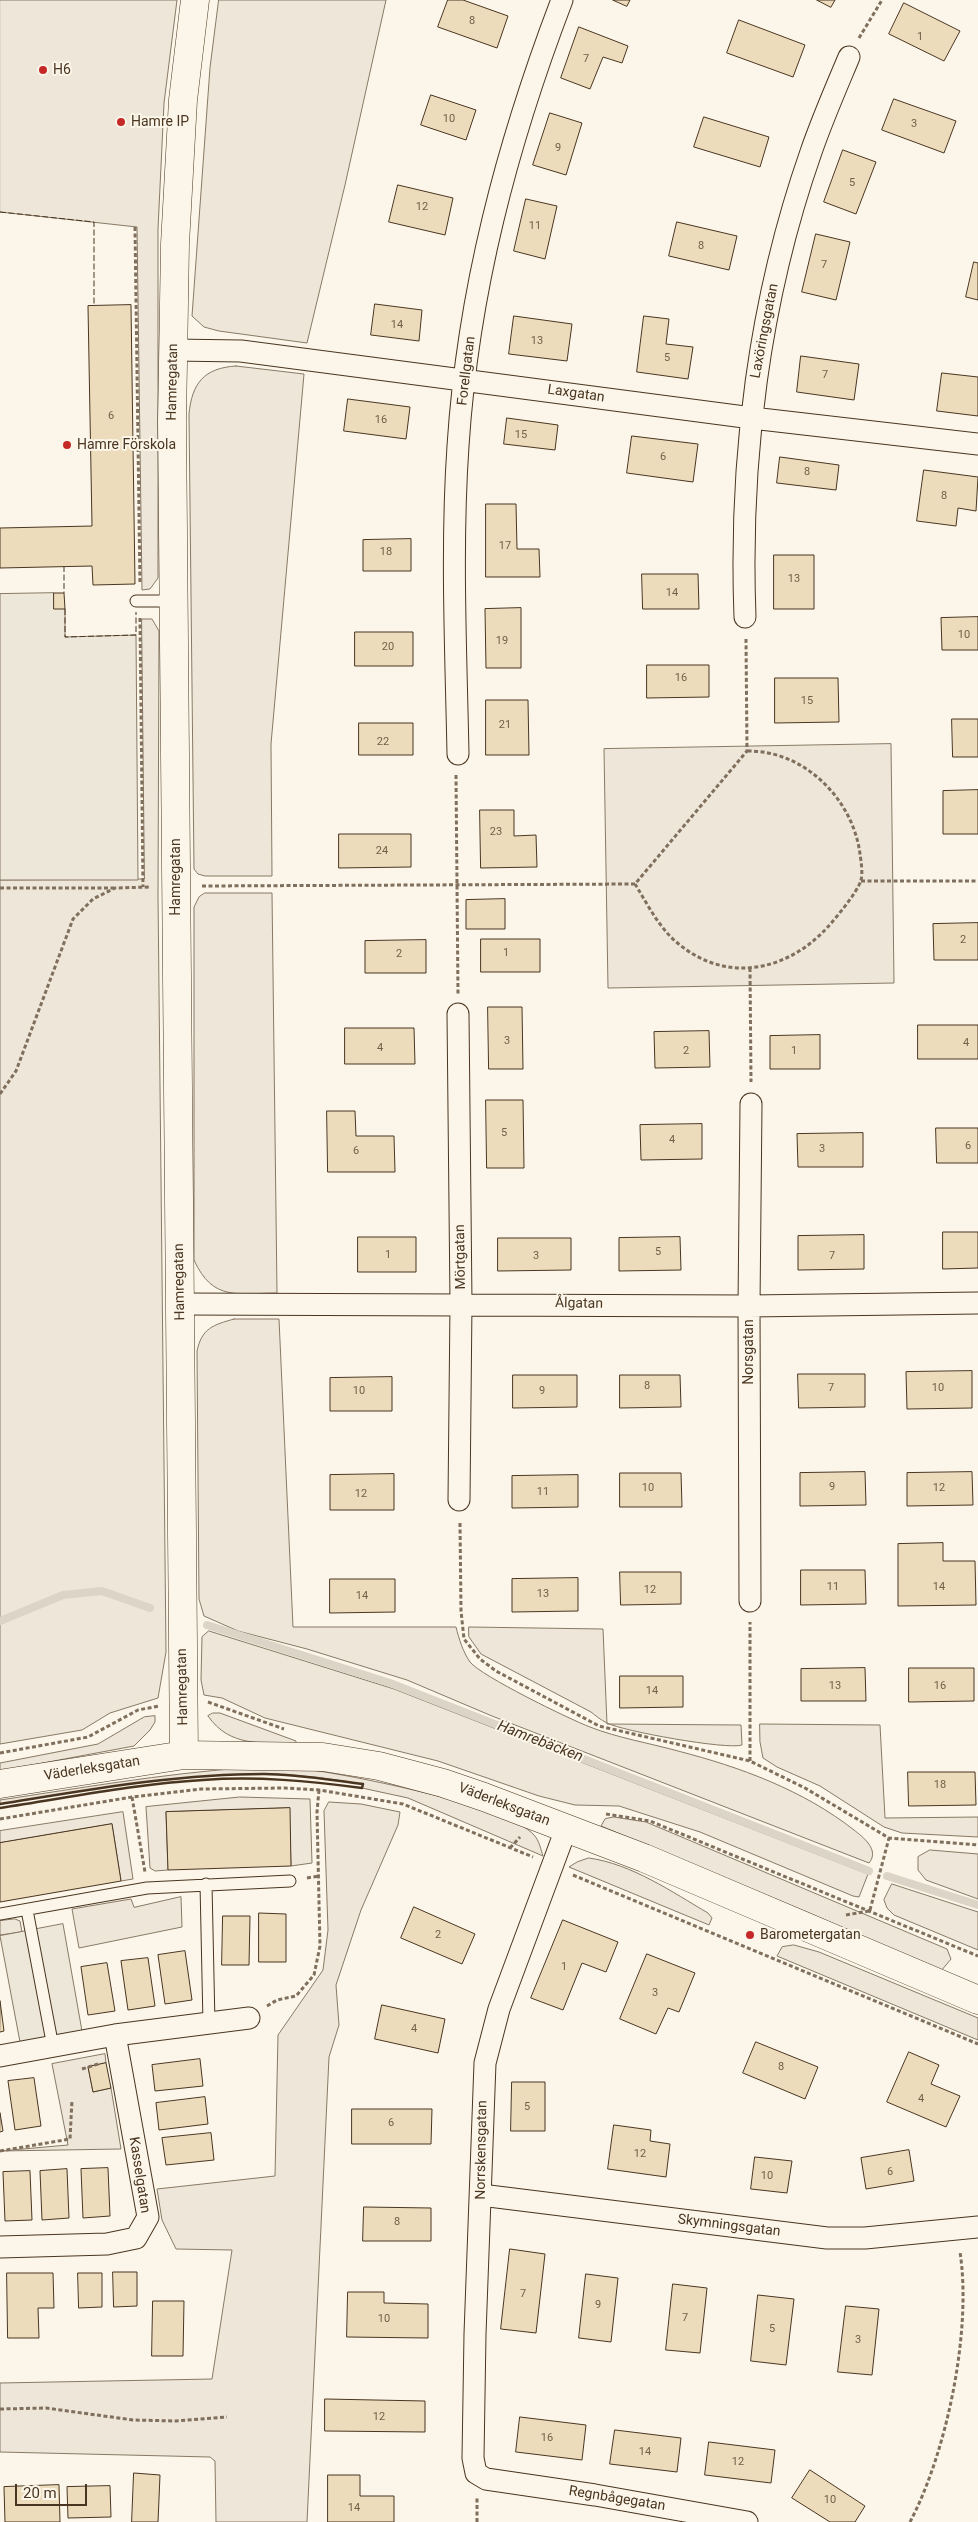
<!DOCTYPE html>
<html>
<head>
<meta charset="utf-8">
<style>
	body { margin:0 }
	#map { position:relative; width:978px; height:2522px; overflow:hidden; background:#fbf6e9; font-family:Roboto,sans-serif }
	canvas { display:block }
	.scale { position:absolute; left:15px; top:2484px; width:72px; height:22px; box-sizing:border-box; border:2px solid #4a3520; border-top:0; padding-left:6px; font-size:15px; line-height:18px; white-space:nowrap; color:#4a3520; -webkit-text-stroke:4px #fbf6e9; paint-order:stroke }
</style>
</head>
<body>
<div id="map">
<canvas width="978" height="2522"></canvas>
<div class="scale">20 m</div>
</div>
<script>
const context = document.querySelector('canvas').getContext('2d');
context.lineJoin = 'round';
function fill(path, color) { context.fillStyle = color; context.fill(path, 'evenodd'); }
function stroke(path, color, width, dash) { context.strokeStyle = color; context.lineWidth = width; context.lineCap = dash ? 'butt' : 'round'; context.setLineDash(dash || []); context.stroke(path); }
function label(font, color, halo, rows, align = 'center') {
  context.font = font + ' Roboto,sans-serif'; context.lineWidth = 4; context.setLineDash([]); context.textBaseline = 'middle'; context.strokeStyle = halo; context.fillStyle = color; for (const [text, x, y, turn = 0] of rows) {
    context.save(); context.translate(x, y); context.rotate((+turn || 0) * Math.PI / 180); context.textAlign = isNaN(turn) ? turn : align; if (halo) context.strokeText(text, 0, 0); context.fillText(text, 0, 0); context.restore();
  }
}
const green = new Path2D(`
	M0,0H177L164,103L158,229V578L150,589L142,590L137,227L0,212Z
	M219,0H386L345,185L307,343L219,331L204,327L192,316L210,68Z
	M236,366L304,374L271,744L272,876H205L198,874L194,869L189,414C192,383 204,368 236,366Z
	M142,619H152L159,631L158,896L166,1652L158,1698L110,1713L82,1730L0,1744V880L144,879Z
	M891,744L894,983L608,988L604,749Z
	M205,893H272L277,1293C238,1293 213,1302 194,1260V907L199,897Z
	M234,1319H279L293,1627H456C459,1639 463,1652 470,1662C481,1676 569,1719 590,1727C618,1738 649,1743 678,1751C740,1767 803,1790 854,1830C863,1837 880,1850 869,1863L492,1716L407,1680L307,1649L238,1631L204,1616L199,1599L197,1351C202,1328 213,1325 234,1319Z
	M469,1627L603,1629L607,1724L741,1725L742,1745C727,1750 622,1731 607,1723C601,1720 596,1716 591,1712L481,1654L469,1637Z
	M209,1631L394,1689L868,1874L859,1897L853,1896L700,1832L619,1806L575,1805L539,1796L438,1761L265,1718L222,1698L204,1695L201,1680L202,1637Z
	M213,1713H220L296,1741V1744C262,1742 230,1748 208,1716Z
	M155,1716V1722L150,1730L134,1746L0,1771V1763L98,1744L144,1717Z
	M760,1724L880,1725L885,1818L978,1817V1837L902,1833L884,1827L820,1786L777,1767L763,1758L760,1742Z
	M243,1768C263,1769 284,1767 304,1769C347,1774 509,1806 534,1835C539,1840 541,1850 543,1856L408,1798L362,1788L363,1784C330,1779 297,1774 264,1774C175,1774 88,1790 0,1804V1800C81,1788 161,1774 243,1768Z
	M240,1797L310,1799L312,1863L291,1866L289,1808L166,1812L168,1870L155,1871L150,1868L146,1807Z
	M329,1802L361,1804L400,1812L398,1825L361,1910L336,1985L339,2025L329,2057L307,2522H216L215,2461L210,2457L0,2452V2383L212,2379L232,2250L176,2249L162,2220L157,2189L275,2176L278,2035L323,1970L328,1930L324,1811Z
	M123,1812L133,1879L121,1881L112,1824L0,1843V1831Z
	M614,1817L646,1822L947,1949L951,1959L941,1971L807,1912L601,1826L605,1819Z
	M930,1850L978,1854V1899L926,1880L918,1870V1857Z
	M589,1858C632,1864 672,1892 708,1913L712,1918L709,1925L569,1867L577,1862Z
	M892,1884L978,1912V1950L894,1915L887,1908L884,1900Z
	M181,1897L182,1927L79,1948L72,1909L131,1899L134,1907Z
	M15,1919L20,1921L22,1932L0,1935V1921Z
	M794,1945L819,1952L978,2018V2040L777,1956L782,1947Z
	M105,2054L106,2063L88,2067L93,2092L111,2088L121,2149L0,2151L68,2145L52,2064Z`);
fill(green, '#ede6d9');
stroke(green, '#887966', 1);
const parking = new Path2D(`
	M54,593L65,609V637L136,635L138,880H0V594Z
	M63,1924L82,2031L20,2042L0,1936Z`);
fill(parking, '#ede7d9');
stroke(parking, '#887966', 1);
stroke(new Path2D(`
	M0,1621L63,1595L102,1591L150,1608
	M207,1625L390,1683L869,1871
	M887,1876L978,1905`), '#dcd4c6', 8);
const building = new Path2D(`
	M448,0H463L508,16L497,48L438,27Z
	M613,0H630L627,6Z
	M817,0H835L831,7Z
	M904,3L960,31L944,61L889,34Z
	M739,20L805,45L793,77L727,53Z
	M579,27L628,46L622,63L603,57L590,89L561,78Z
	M431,95L476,110L466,140L421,125Z
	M894,99L956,121L944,153L882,130Z
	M550,113L582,123L566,175L533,165Z
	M704,117L769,137L760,167L694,147Z
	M843,150L876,162L856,214L824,202Z
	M398,185L453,198L445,235L389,222Z
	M526,199L557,206L545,259L514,251Z
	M677,222L737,236L729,270L669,256Z
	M816,234L850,242L836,300L802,292Z
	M974,262L978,263V300L966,297Z
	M375,304L422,310L419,341L371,335Z
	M131,305L135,584L93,585L92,566L0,568V528L92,526L88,306Z
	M514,316L572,324L567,361L509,354Z
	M644,316L669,319L666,344L693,347L688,379L637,372Z
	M801,356L859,364L854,400L797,392Z
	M942,373L978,377V416L937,411Z
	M348,399L410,407L406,439L344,431Z
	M507,418L558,425L555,450L504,444Z
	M632,436L698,444L693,482L627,473Z
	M780,457L839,465L836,490L777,483Z
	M924,470L978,477L976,511L958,508L956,526L917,521Z
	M486,504H516L517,549H539L540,577H486Z
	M411,539V571H363V540Z
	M774,555H814V609H774Z
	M642,574H698L699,609H643Z
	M54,593H64L65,609H54Z
	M521,608V668H486L485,609Z
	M978,617V650H942L941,618Z
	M355,632H413V666H355Z
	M647,665H709V697L647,698Z
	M775,678H838L839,722L775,723Z
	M486,700H528L529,755H486Z
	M952,719H978V757H953Z
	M359,723H413V755H359Z
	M978,790V834H943V791Z
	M480,810H514V836L536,835L537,867L481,868Z
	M339,834H411V867L339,868Z
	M505,899V929H466V900Z
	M978,923V960H934L933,924Z
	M481,939H540V972H481Z
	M426,940V973H365V941Z
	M488,1007H522L523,1069H489Z
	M918,1025H978V1059H918Z
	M345,1028H414L415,1064H345Z
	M709,1031L710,1067L655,1068L654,1032Z
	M820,1035V1069H770V1036Z
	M486,1100H523L524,1168H487Z
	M327,1111H355L356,1136H394L395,1172H328Z
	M702,1124V1159L641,1160L640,1125Z
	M936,1128H978V1163H937Z
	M863,1133V1167H798L797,1134Z
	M943,1232H978V1268L943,1269Z
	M864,1235V1269L798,1270V1236Z
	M358,1237H416V1272H358Z
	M680,1237L681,1270L619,1271V1238Z
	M498,1238H571V1270L498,1271Z
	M972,1371V1408L907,1409L906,1372Z
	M798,1374H865V1407L799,1408Z
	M513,1375H577V1407L513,1408Z
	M620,1375H680L681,1407L620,1408Z
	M392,1377V1411H330V1378Z
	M865,1472L866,1505L800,1506V1473Z
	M972,1472L973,1505L907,1506V1473Z
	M620,1473H681L682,1507H620Z
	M394,1474V1510H330V1475Z
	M578,1475V1507L512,1508V1476Z
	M943,1543V1561H975L976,1605L898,1606V1544Z
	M801,1570H865L866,1604L801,1605Z
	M620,1572H681V1604L621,1605Z
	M578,1578V1611L512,1612V1579Z
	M330,1579H395V1612L330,1613Z
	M865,1668L866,1701H801V1669Z
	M909,1668H974V1701L909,1702Z
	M620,1676H683V1707L620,1708Z
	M908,1772H975L976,1805L909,1806Z
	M290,1808L291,1866L168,1870L166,1812Z
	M112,1824L121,1881L0,1902V1843Z
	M414,1907L475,1934L462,1964L401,1938Z
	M259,1913L286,1914V1962H259Z
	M223,1916H250L249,1965H222Z
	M563,1920L618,1942L606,1972L582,1963L563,2010L531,1998Z
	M185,1951L192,2000L165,2004L158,1955Z
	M647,1954L695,1973L679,2012L668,2008L656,2034L620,2019Z
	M148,1958L155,2006L128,2010L121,1961Z
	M107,1963L115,2011L88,2015L81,1967Z
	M0,2001L4,2031L0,2032Z
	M382,2005L445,2019L438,2053L375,2039Z
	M756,2042L818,2067L805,2099L743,2073Z
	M909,2052L939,2065L931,2084L960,2096L946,2127L887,2102Z
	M200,2059L203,2086L155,2091L152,2065Z
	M106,2063L111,2088L93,2092L88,2067Z
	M34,2078L41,2126L15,2130L8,2081Z
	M512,2082H545V2131H511Z
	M205,2097L208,2124L159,2130L156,2103Z
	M352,2109H432L431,2144H352Z
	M0,2113L3,2131L0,2132Z
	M614,2125L651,2130L650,2141L670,2144L666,2177L608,2169Z
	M211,2133L214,2160L166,2165L162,2138Z
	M909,2150L914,2181L866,2189L861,2158Z
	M755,2157L792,2161L787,2193L751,2189Z
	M108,2168L110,2216L83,2218L81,2169Z
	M67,2169L69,2218L42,2220L40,2171Z
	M30,2171L32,2220L5,2221L3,2172Z
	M364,2207L431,2208V2241H363Z
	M510,2249L545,2254L536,2333L501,2329Z
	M113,2272H137V2306L114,2307Z
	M7,2273H53L54,2308H38L39,2338H8Z
	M78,2273H102V2307L79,2308Z
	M586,2274L618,2278L611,2342L579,2338Z
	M673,2284L707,2288L700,2353L666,2350Z
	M348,2292H384V2303L428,2304V2338L347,2337Z
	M758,2295L794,2299L786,2365L751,2361Z
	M153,2301H184L183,2356H152Z
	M846,2306L879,2309L872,2375L838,2372Z
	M325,2399L425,2401V2432L325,2431Z
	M520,2417L586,2425L582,2460L516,2452Z
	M615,2430L681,2438L677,2472L610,2464Z
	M709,2442L775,2450L771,2483L705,2475Z
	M810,2470L865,2506L855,2522H830L792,2498Z
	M134,2473L160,2475L158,2522H132Z
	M328,2475H360V2496H394V2522H328Z
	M59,2485L60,2522H5L4,2487Z
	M110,2486L111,2517L68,2518L67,2487Z`);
fill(building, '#ecdcbc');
stroke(building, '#4a3520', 1);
const service = new Path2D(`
	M136,601H174
	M206,1884L209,2024
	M27,1910L53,2047
	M0,1914L147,1888L290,1881`);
const minor = new Path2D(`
	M173,350L241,351L752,418L978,444
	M745,617C739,460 759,300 811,152C822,120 836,88 849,57
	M458,754C456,652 451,548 458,446C468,291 507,144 562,0
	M458,1014L461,1303L459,1500
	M180,1304L749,1306L978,1303
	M750,1601L749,1306L751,1104
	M566,1829L499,2009L485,2063L475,2334L473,2458L476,2473L486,2479L595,2495L747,2522
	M0,2056L115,2035L249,2018
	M481,2195L827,2238H865L978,2227
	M0,2247L107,2244L136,2238L148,2217L115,2035`);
const tertiary = new Path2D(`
	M184,1755L172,421L175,244L183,100L195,0
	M0,1784L184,1755L323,1757L379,1766L443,1783L484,1797L644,1858L978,2000`);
stroke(service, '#4a3520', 13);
stroke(minor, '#4a3520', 23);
stroke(tertiary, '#4a3520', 29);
stroke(new Path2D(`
	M859,38L882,0
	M135,227L140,584
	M140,618L143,887
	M456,775L458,994
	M861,881H978
	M635,884C648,905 660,930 680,945C726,982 783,972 823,932C832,923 858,892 861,880C863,873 861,861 860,854C853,799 804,750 747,751
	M202,886L635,884L747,751L746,639
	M0,888H114
	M750,968L751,1082
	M0,1094L16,1071L73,919L93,899L115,888L151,887
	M460,1523L461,1611L464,1639L480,1659L496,1671L599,1726L750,1761L805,1788L889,1838L978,1845
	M208,1702L284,1729
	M0,1753L88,1737L138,1710L159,1706
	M750,1761V1622
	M132,1797L145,1872
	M606,1814L650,1821L978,1956
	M0,1819L132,1797L201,1789L285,1788L319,1790L403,1804L533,1857
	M510,1848L520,1837
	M573,1875L978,2044
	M307,1878L319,1876
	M870,1910L889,1838
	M846,1915L869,1911
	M267,2006L277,2000L296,1996L314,1975L320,1946L317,1812L319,1790
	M82,2069L98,2064
	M0,2151L70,2139L72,2100
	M0,2409L46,2408L133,2420L175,2421L227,2417
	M477,2522V2498
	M910,2522C947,2452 972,2330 960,2252`), '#7f6f5c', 3, [4, 2.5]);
stroke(service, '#fbf6e9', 11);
stroke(minor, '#fbf6e9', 21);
stroke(tertiary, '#fbf6e9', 28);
stroke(new Path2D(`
	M0,212L94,222V306
	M64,566V593
	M65,609V637L136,635V612`), '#4a3520', 1, [6, 2.5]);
stroke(new Path2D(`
	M0,1804C88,1790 175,1774 264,1774C297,1774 330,1780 363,1784L362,1788C309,1781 257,1776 203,1780C135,1784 67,1798 0,1808`), '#4a3520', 2.5);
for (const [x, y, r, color] of [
	[43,70,5,"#c62828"],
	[121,122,5,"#c62828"],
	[67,445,5,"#c62828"],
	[750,1935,5,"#c62828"]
]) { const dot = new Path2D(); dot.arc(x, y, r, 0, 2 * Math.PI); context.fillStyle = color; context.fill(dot); stroke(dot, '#fbf6e9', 2); }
label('11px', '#725f47', null, [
	["8",472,21],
	["1",920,37],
	["7",586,59],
	["10",449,119],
	["3",914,124],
	["9",558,148],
	["5",852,183],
	["12",422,207],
	["11",535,226],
	["8",701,246],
	["7",824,265],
	["14",397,325],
	["13",537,341],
	["5",667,358],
	["7",825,375],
	["6",111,416],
	["16",381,420],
	["15",521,435],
	["6",663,457],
	["8",807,472],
	["8",944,496],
	["17",505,546],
	["18",386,552],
	["13",794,579],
	["14",672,593],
	["10",964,635],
	["19",502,641],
	["20",388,647],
	["16",681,678],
	["15",807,701],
	["21",505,725],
	["22",383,742],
	["23",496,832],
	["24",382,851],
	["2",963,940],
	["1",506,953],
	["2",399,954],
	["3",507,1041],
	["4",966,1043],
	["4",380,1048],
	["2",686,1051],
	["1",794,1051],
	["5",504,1133],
	["4",672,1140],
	["6",968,1146],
	["3",822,1149],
	["6",356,1151],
	["5",658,1252],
	["1",388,1255],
	["3",536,1256],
	["7",832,1256],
	["8",647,1386],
	["7",831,1388],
	["10",938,1388],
	["10",359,1391],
	["9",542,1391],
	["9",832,1487],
	["10",648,1488],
	["12",939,1488],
	["11",543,1492],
	["12",361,1494],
	["11",833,1587],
	["14",939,1587],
	["12",650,1590],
	["13",543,1594],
	["14",362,1596],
	["13",835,1686],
	["16",940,1686],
	["14",652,1691],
	["18",940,1785],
	["2",438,1935],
	["1",564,1967],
	["3",655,1993],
	["4",414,2029],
	["8",781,2067],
	["4",921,2099],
	["5",527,2107],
	["6",391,2123],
	["12",640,2154],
	["6",890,2172],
	["10",767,2176],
	["8",397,2222],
	["7",523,2294],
	["9",598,2305],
	["7",685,2318],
	["10",384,2319],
	["5",772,2329],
	["3",858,2340],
	["12",379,2417],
	["16",547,2438],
	["14",645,2452],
	["12",738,2462],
	["10",830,2500],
	["14",354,2508]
]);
label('14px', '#4a3520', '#fbf6e9', [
	["H6",53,70],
	["Hamre IP",131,122],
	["Hamre Förskola",77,445],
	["Barometergatan",760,1935]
], 'left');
label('14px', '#4a3520', '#fbf6e9', [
	["Laxöringsgatan",765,331,-79],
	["Forellgatan",467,371,-83],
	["Hamregatan",173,382,-89],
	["Laxgatan",576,394,8],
	["Hamregatan",176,877,-90],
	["Mörtgatan",461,1257,-91],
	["Hamregatan",180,1282,-91],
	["Ålgatan",579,1304,1],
	["Norsgatan",749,1352,-90],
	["Hamregatan",183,1687,-91],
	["Väderleksgatan",92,1769,-9],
	["Väderleksgatan",504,1805,21],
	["Norrskensgatan",482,2150,-89],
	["Kasselgatan",139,2175,81],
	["Skymningsgatan",729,2226,7],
	["Regnbågegatan",617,2499,9]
]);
label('italic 15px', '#4a3520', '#fbf6e9', [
	["Hamrebäcken",540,1742,21]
]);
</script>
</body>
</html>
